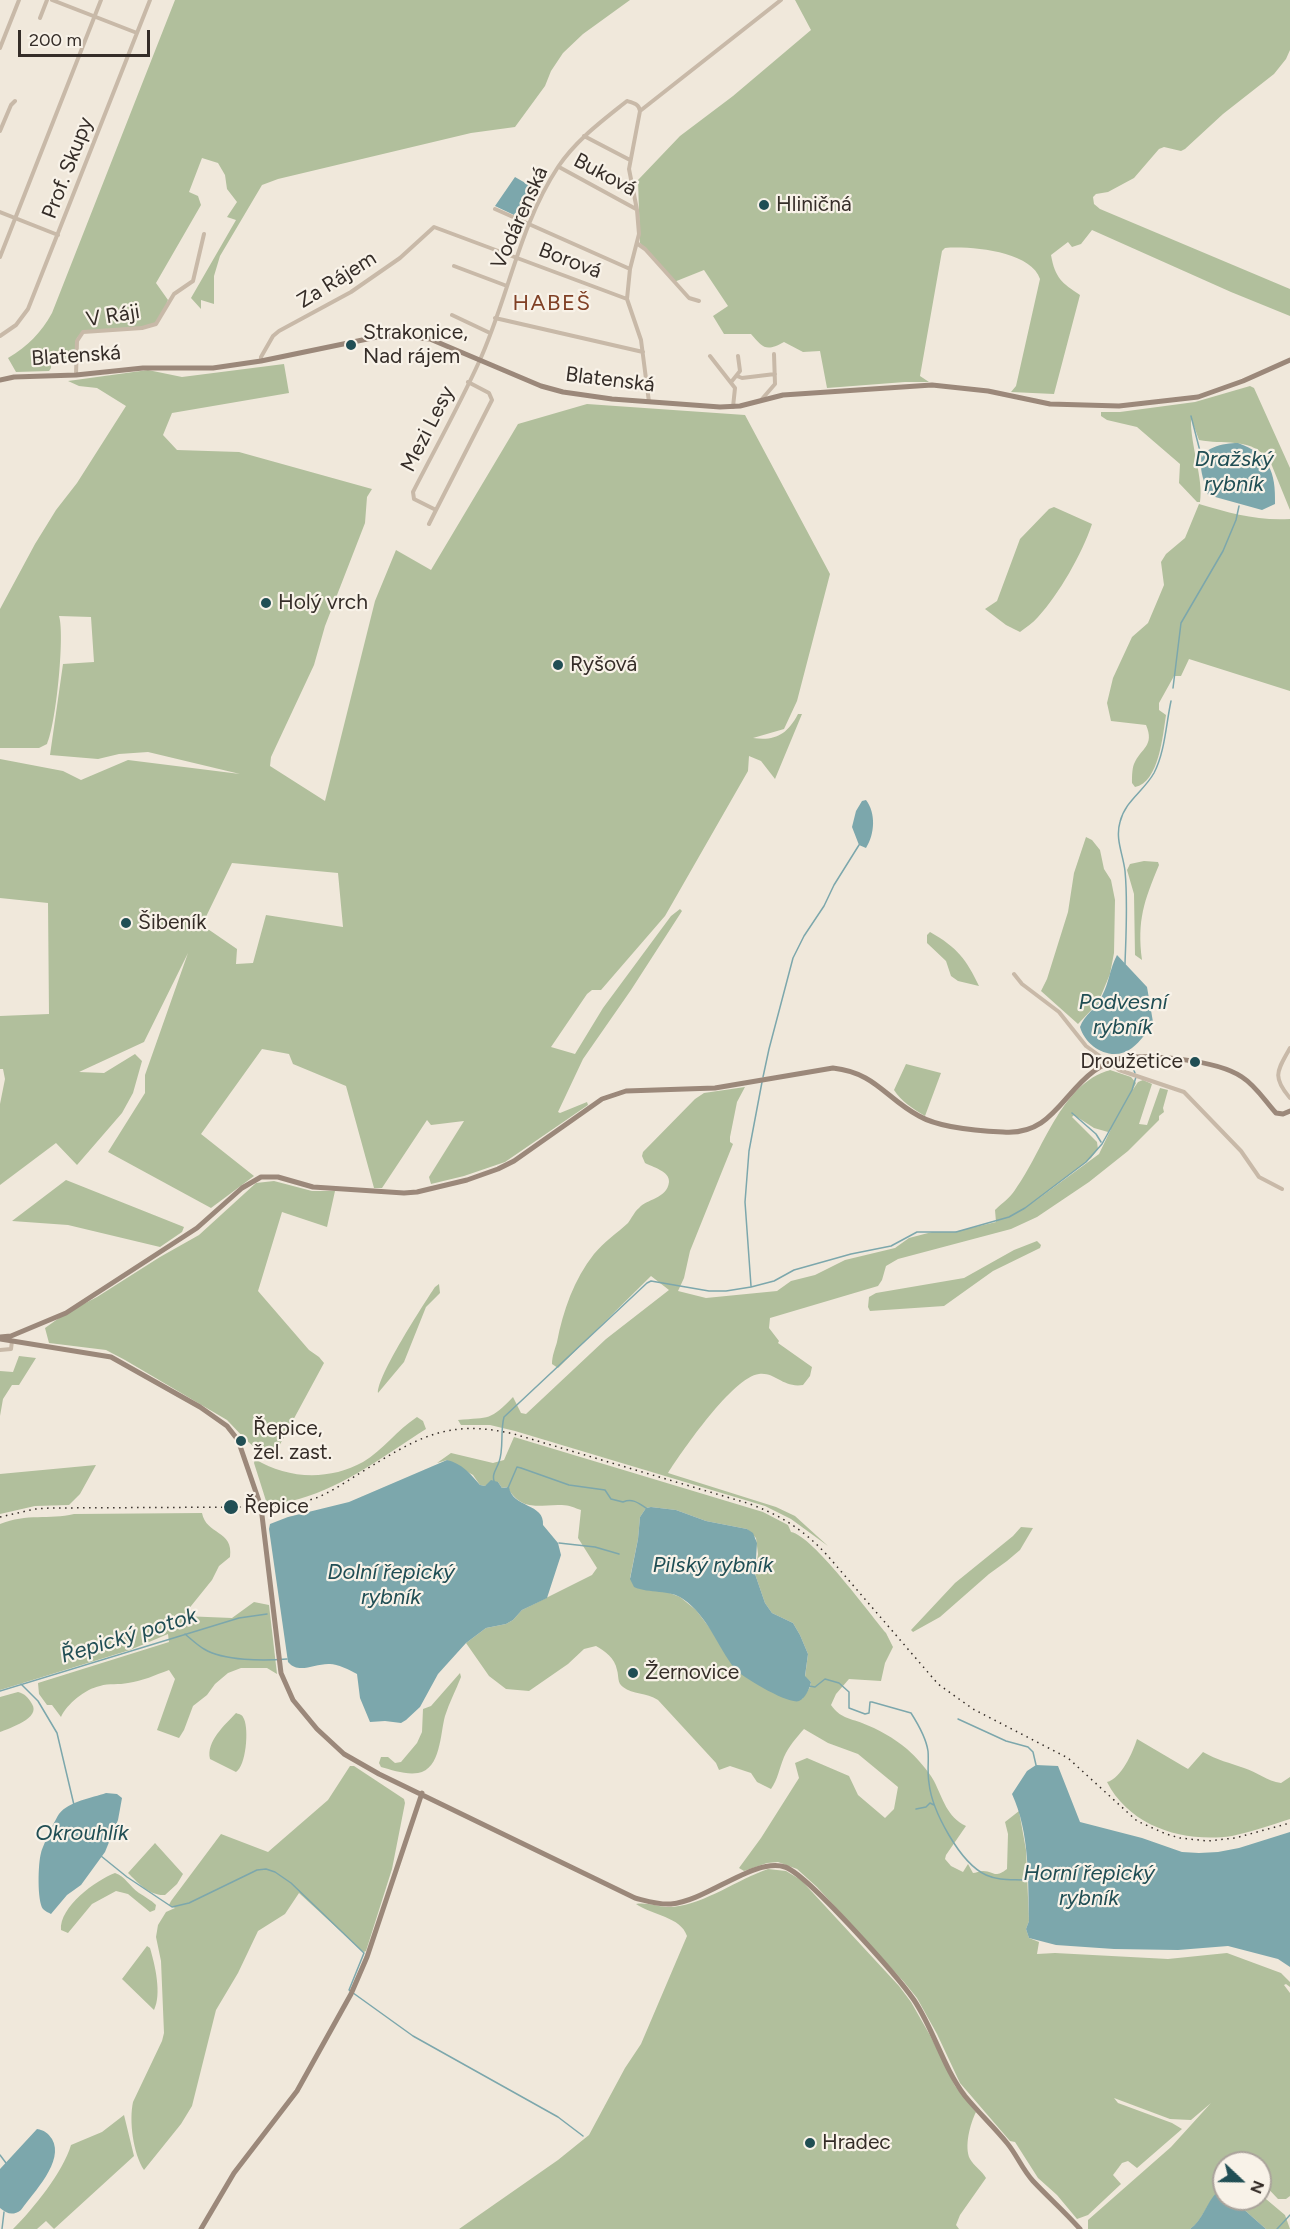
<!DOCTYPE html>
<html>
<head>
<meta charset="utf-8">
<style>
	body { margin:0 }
	#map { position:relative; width:1290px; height:2229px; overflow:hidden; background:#f0e8db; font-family:Figtree,sans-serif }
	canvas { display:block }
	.north { position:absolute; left:1212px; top:2151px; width:60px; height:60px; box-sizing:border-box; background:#f8f2e8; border:2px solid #aaa39b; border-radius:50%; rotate:112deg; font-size:16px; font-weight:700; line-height:24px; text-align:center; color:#352d28 }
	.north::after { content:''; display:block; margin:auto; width:21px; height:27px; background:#204e54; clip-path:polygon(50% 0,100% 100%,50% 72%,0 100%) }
	.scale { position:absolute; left:18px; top:30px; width:132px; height:27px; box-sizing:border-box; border:3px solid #352d28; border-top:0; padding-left:8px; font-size:18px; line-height:21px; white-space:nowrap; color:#352d28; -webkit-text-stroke:4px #f8f2e8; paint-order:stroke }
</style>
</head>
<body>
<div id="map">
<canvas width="1290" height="2229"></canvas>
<div class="north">N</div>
<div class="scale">200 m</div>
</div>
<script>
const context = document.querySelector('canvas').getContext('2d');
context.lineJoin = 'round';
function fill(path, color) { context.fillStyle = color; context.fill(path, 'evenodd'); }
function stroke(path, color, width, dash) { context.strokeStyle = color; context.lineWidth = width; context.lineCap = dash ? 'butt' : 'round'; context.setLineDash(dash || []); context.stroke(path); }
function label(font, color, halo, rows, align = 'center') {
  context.font = font + ' Figtree,sans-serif'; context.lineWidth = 4.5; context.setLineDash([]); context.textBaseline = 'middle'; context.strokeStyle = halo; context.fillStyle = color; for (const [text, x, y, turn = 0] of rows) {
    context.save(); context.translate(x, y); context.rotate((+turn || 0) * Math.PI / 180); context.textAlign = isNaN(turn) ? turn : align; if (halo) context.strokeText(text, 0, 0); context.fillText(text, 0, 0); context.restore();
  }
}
fill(new Path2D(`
	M175,0H630L583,34L563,53L551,71L545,86L515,127L471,133L278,179L262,185L220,256L214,276V304L201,300V309L191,298L236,220L227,217L237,202L227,189L225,175L218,163L202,158L189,192L198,196L201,205L156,283L168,300L160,320L150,326L83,332L77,338L74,364L73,360L51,362V368L49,371L16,372L8,358C28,346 41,333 52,313Z
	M795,0H1290V50L1286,59L1274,74L1223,114L1185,149L1181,151L1164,147L1159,149L1134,178L1108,192L1096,194L1093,197L1094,204L1100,209L1290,289V316L1231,292L1092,230L1081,244L1072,247L1068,242L1051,255C1055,278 1062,283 1080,295L1054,394L1011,392L1016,386L1040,279C1031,251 970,246 945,248L942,251L920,376L929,382H905L827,388L820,351L803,352L784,342C766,352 763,348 751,334H724L713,316L728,306L704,270L674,282L640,243L638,180L680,136L733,96L811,30Z
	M284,364L289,393L172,413L163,435L177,450L239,452L372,489L367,497L365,523L325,626L314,665L271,757L270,766L325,801L375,601L396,550L431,570L518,424L587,404L745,415L830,574L797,701L784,729L753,738C775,741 787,735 798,714H802L775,779L761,761L749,756L748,771L665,916L601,990H592L587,994L551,1047L575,1054L603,1008L671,916L680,909L682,911L631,990L583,1059L558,1112L560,1113L587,1102L588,1105L505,1162L464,1176L431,1184L429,1177L464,1121L431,1125L427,1120L382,1188H374L346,1086L293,1064L289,1054L262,1049L201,1134L254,1176L211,1208L108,1152L145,1093V1075L188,953L144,1042L79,1072L104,1073L135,1054L142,1061L133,1093L122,1113L77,1165L56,1143L0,1185V1104L5,1079L3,1069H0V1016L49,1014L48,903L0,898V759L63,771L81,780L128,760L240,774L148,752L119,754L98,759L50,755L63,664L94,662L91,617L59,616C65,635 56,725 47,744L39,748H0V609L35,544L56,510L77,483L126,406L97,388L79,386L68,381L148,370L182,377ZM232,863L338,873L343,927L266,915L253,963L236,964L237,949L202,925Z
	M1250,386L1254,388L1290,468V510L1270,461L1274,457H1266C1248,437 1223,445 1199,440L1191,418C1190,445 1204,479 1200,502H1197L1179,483L1180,464L1137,427L1107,420L1101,416V412H1120L1195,402Z
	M1199,504C1230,513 1257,521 1290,519V691L1189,659L1181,676H1174L1159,703V710L1166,715C1163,734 1159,783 1135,787L1132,783C1132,777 1132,769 1134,764C1141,748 1155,746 1146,725L1111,721L1107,703L1113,678L1132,637L1148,623L1159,597L1164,585L1161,562L1166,554L1185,538Z
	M1054,507L1092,524C1082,554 1059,594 1038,617C1033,623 1026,627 1020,632L1006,625L985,609L997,601L1020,539L1049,509Z
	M1086,837L1092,840L1100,850L1104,869L1111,880L1115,900L1114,953L1110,974L1098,1003L1078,1024L1041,991L1047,979L1068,912L1074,873Z
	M1144,861L1158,862L1159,865C1144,901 1137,920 1142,960L1135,955L1134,894L1127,870L1130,864Z
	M930,932C958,948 966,959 979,986L958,981L951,976L946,961L927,943V935Z
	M906,1064L941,1073L925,1116C913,1109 901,1101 894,1090Z
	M1110,1070L1131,1077L1136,1083L1132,1091L1138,1082L1143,1080L1152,1084L1139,1124L1147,1125L1160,1088L1168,1090L1163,1108L1164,1112L1159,1116V1120L1128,1151L1089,1182L1037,1217L1011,1229L898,1259L886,1266L882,1280L878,1286L770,1318L769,1328L779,1341L778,1343L812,1367L810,1376L803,1385C782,1388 776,1372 759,1374C733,1377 683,1450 668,1473L776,1507L795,1516L828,1546L791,1519L765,1506L515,1431L490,1425H461L458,1420C490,1417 490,1421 513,1397L521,1413L526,1414L606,1339L669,1290L651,1276L558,1368L552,1364C552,1356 555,1349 557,1342C563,1311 574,1279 594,1254C604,1242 617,1233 628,1223C632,1218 634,1212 639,1208C646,1199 667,1199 669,1182C670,1171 652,1167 645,1163L642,1156L643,1152L695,1099L704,1093L745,1087L737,1102L730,1137V1142L733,1144L690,1251L684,1278L678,1291L706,1298L777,1291L791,1281L815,1275L845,1260L895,1248L909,1238L932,1232H954L996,1222L995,1210C1002,1203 1010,1198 1015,1190C1043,1152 1060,1084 1110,1070ZM1074,1115L1094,1128L1108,1132L1111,1129L1099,1154L1031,1204L1091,1158L1098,1149L1097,1142L1072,1117Z
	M66,1180L184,1227L182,1232L160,1247L68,1225L12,1221Z
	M274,1181L312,1191H335L327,1227L282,1212L258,1291L309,1350L319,1357L324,1363L271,1461L246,1440L227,1420L125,1360L106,1350L49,1343L45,1328L66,1313L97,1297L160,1257L199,1235L256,1183Z
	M1037,1241L1041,1245L1040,1248L993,1271L944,1306L870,1311L868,1307L869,1297L876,1293L964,1278L1014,1250Z
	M439,1284L440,1293L426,1307L404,1362L378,1393C377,1376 423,1305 435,1287Z
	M19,1356L36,1358L19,1385H12L3,1399L0,1416V1371L13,1372Z
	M417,1417L423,1421L426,1429C386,1454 346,1486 299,1499C289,1502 277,1503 267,1504L254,1463L255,1459C287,1479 329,1481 363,1462C383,1450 397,1430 417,1417Z
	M514,1437L763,1512L788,1525L791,1532C813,1536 869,1613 886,1633L893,1647L885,1663L881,1681L849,1679L836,1694L831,1705C840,1718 849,1718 862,1723C878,1729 894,1738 907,1749C916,1757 928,1770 934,1781C943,1799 947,1817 966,1826L946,1855L945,1859L951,1866L963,1872L968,1864L973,1873C976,1873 979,1871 983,1871C994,1871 994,1879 1007,1869L1008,1834L1005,1822L1019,1811L1026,1850L1029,1921L1026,1929L1029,1938L1039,1942L1037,1954L1055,1953L1168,1959L1227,1953L1281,1973L1290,1982V1987L1286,1984L1284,1985L1290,1993V2196L1286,2199H1278L1260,2180V2163H1224V2193L1221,2192C1204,2203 1205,2219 1190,2229H1088V2220L1171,2147L1211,2103L1191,2120L1170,2119L1114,2098L1118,2103L1172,2123L1182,2129L1137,2168L1128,2161L1122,2163L1113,2175L1121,2184L1088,2215L1077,2219L1057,2195L1038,2178L1015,2142L1010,2141L960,2083L937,2034L917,1998L904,1982L817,1887L797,1869L778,1862L767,1863L744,1871L739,1868L761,1838L799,1778L795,1763L807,1758L849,1776L858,1795L885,1818L894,1809L898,1787L858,1754L828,1743L804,1729C796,1738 789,1746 784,1757C779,1769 778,1779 771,1789L757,1782L751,1773L730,1766L719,1770L716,1763L658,1700C646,1692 633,1695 623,1687C617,1683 619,1676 617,1670C615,1658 605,1651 596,1646L584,1649L568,1664L529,1691L506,1689L489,1676L466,1643L486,1628L506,1624L513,1620L522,1610L592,1575L597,1568L578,1538L581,1510C575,1508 569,1505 562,1505C538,1504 523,1513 507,1487L502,1488L498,1482L485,1486L480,1485L473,1475L447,1460L437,1463L451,1453L493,1463L504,1460ZM651,1507L676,1510L706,1521L747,1529L756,1538L758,1554L755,1574L765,1603L772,1613L793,1623L800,1635L808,1654L805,1677L811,1682L810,1687L802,1699L763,1687L736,1670L712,1631L696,1610L680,1597L630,1578L638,1539L640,1517L646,1508Z
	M96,1465L80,1494L69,1505L35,1506L0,1514V1474Z
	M202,1513C206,1535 234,1530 230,1557L219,1566L212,1580L183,1616L232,1618L254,1602L269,1605L277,1674L267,1668H241L228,1673L215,1684L207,1695L193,1706L184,1730L179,1738L157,1730L175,1679L169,1670C155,1675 143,1681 128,1683C119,1685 109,1683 100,1686C85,1689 67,1704 61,1717L52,1705H47L39,1694L38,1683L169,1642L168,1634L130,1650L0,1690V1524C27,1513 49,1520 74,1514Z
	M1021,1527L1033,1528L1020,1550L1007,1561L989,1574L940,1617L913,1632L911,1630L955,1583L1013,1536Z
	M460,1673L461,1677C456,1690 449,1703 445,1716C440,1734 441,1769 418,1773C406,1775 392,1770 381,1767L379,1763L381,1757H388L395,1763L401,1762L417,1743L422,1732L423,1709L431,1706Z
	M18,1692C25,1694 28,1697 32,1704C41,1718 10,1728 0,1732V1697Z
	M236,1713C241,1715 242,1714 244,1719C249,1730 246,1766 236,1772L210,1759C206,1741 225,1725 236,1713Z
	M1137,1739L1188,1769L1203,1752C1217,1760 1230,1763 1244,1768C1257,1772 1267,1781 1281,1783L1290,1777V1819C1271,1825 1251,1832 1232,1836C1184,1843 1130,1827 1107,1782C1121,1779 1133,1752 1137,1739Z
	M350,1766H354L404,1799L405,1803L392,1869L366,1951L364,1952L360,1949L299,1893L285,1914L258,1931L238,1973L216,2010L192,2106L181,2124L144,2170C133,2153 129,2121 133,2102L162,2041L164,2033L161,1961L156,1937L158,1925L166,1912L175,1908L169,1905L171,1901L221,1834L268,1852L328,1800Z
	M155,1843L183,1874L177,1884L165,1895C150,1896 138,1883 128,1873Z
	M768,1869L786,1871L801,1880L899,1986L911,2002L931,2037L955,2086L976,2112C970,2124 964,2147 970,2159C974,2166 982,2171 986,2178L960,2215L956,2225L959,2229H459L558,2160L589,2135L625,2068L641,2044L687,1936C681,1917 652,1915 636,1904C648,1902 660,1908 673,1907C707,1903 736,1880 768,1869Z
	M115,1873C125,1876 130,1887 139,1893C145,1897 151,1900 156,1905L155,1910L150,1912L128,1894L116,1891L92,1904L68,1933L61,1930C59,1907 96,1880 115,1873Z
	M147,1946L150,1948C155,1965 162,1994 154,2010L122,1979Z
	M124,2115L134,2156L54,2229L46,2221L37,2229H13C33,2209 63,2172 71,2145L102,2132Z
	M1260,2194L1285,2215L1290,2229H1266L1232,2199H1260Z`), '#b1bf9c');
fill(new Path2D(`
	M515,177L534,188L514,215L495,206Z
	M1238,443C1269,454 1276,472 1275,504L1262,510L1208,495C1206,485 1201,476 1201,466C1199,447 1224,443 1238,443Z
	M866,800C876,813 875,834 866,848L859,845L852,827L856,811L862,801Z
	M1117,955L1147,987L1153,1022C1148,1031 1140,1042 1132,1048C1113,1063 1086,1048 1080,1027C1084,1015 1097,1008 1102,996C1109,983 1110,968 1117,955Z
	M447,1460C461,1463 471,1474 480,1485L485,1486L491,1480L498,1482L502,1488L509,1487C512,1508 545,1503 543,1525L558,1543L561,1555L547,1598L522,1610L513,1620L506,1624L486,1628L466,1643L438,1674L420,1707L406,1720L401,1723L385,1721L370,1722L360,1698L357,1674C350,1670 337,1664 330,1664C315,1663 299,1675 288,1662L269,1529L270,1524L288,1517L349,1502Z
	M651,1507L676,1510L706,1521L747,1529L753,1533L757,1543L755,1574L765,1603L772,1613L793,1623L800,1635L808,1654L805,1676L811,1682C810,1688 805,1699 799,1701C789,1705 742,1677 735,1669C717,1646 708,1616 683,1599C670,1589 649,1594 634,1587L630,1579L638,1539L640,1517L646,1508Z
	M1036,1765L1058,1766L1080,1822L1142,1838L1182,1852L1199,1853L1218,1852L1239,1848L1290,1832V1967L1278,1959L1228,1946L1178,1950L1114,1949L1056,1945L1029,1938L1026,1929L1029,1921C1028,1879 1030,1833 1012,1794L1027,1771Z
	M106,1793L117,1794L122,1798L118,1820L105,1852L81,1885L67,1895L51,1914C49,1913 45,1911 43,1909C37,1901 38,1863 41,1853C43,1845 55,1820 59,1814C69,1801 92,1798 106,1793Z
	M37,2129C44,2130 48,2133 52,2139C65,2161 33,2193 21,2210C13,2216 7,2214 0,2208V2169Z
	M1217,2192L1224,2193V2199H1232L1266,2229H1190C1203,2220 1206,2203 1217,2192Z`), '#7ca7ac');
stroke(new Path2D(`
	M1191,416L1202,459
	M1173,688L1181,623L1223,551L1236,520L1239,506
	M1125,964C1126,933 1128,902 1125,871C1123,854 1115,839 1120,822C1125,801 1144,791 1154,773C1165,752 1166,724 1171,701
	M1130,1061L1135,1073
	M763,1077L769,1049L793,958L804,936L824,906L834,885L859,845
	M1072,1113L1096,1134L1101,1142
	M751,1286L745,1202L749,1151L762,1082
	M494,1481C492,1474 496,1470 499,1462C504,1449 500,1432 504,1417L647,1283L651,1281L709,1291H726L751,1287L774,1281L794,1270L851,1254L891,1246L917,1232H956L1009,1217L1025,1208L1086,1162L1102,1144L1132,1090L1136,1077
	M508,1488L517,1467L521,1468L569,1485L605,1490L611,1499L623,1502C633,1498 638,1503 646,1508
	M559,1543L595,1547L619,1554
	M185,1634C191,1639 197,1645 204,1649C224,1661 264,1661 287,1659
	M21,1684L38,1701L57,1733L74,1805
	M809,1686L815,1687L825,1679L839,1683L849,1692V1708L865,1714L869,1713L870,1702H872L911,1713C918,1724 926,1737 928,1751C929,1761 927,1772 929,1783C932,1811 960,1863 986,1875C999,1881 1013,1879 1027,1880
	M0,1691L239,1618L267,1614
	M958,1719L1006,1741L1028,1747L1033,1752L1036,1765
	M916,1809L926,1807L930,1803L934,1805
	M101,1856L127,1877L172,1907L189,1903L257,1870L266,1869L275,1872L291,1883L364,1953L349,1990L413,2036L558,2117L583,2136
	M0,2155L6,2163
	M2,2229L4,2212
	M1277,2229L1290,2215`), '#7ca7ac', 1.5);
stroke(new Path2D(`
	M52,0L137,33
	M40,18L47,0
	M0,48L19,0
	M0,131L11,105L15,101
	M584,136L630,160
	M559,167L636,209
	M495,209L630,269
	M0,212L58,235
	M638,244L645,249L689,298L699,301
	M0,257L101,0
	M454,266L507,286
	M452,315L490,333
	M495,318L643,352
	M0,336L16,325L28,309L150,0
	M710,356L735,388L733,407
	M261,361V357L273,336L279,331L351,292L400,258L434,227L627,299
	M76,375L77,341L83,332L142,328L156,324L174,294L193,281L204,234
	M737,376L742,378L775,374
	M732,381L740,371L738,356
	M468,382L489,393L492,400L436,510L414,499L413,492C435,449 459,406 479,362C508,299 519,226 558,167C576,140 602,121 627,101C634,103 639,104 640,111
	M762,399L775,384L774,354
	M649,402L641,340L627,299L630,269L639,234L637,210L629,169L640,111L781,0
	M429,524L436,510
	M1014,974L1022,984L1059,1012L1086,1046L1119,1070L1184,1092L1241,1151L1259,1177L1282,1189
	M1290,1048C1278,1070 1271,1076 1290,1098
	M0,1350L11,1349L12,1341`), '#c8b9a8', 4);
stroke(new Path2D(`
	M0,380L14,377L76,375L143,368H213L261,361L377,337L396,336L430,339L541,386L563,392L612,399L720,407L740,406L783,395L932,385L988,391L1050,404L1119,406L1198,397L1243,381L1290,360
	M0,1337L11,1336L66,1313L197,1228L242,1188L261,1177H278L313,1187L404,1193L417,1192L467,1180L498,1169L514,1161L602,1099L626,1091L715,1088L833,1068C876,1073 885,1098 919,1116C940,1128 979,1131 1003,1132C1051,1136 1062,1094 1094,1071C1101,1066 1109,1061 1118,1059C1147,1053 1217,1060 1242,1077C1256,1086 1265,1101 1276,1113L1283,1114L1290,1111
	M0,1339L111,1357L200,1407L227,1426L238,1440L261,1507L281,1673L293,1700L317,1729L344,1754L379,1774L635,1898C647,1901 659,1905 671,1904C707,1901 754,1857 785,1867C807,1874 898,1977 914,2000C934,2030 943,2067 965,2096C978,2112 994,2127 1007,2143C1017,2155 1022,2169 1033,2181C1048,2197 1065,2212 1080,2229
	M201,2229L234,2173L297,2091L351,1994L367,1957L422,1793`), '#9b887a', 5);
stroke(new Path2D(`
	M0,1517L35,1509L50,1508L261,1507C280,1506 298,1504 316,1498C331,1492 346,1482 360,1473C416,1439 446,1418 514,1434L747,1503C779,1514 804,1530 827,1555L938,1684L973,1709L1068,1758L1137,1821L1166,1834L1180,1838L1208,1841L1235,1838L1290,1823`), '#352d28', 1.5, [1.5, 4.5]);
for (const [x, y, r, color] of [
	[764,205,6,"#204e54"],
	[351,345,6,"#204e54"],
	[266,603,6,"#204e54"],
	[558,665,6,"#204e54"],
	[126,923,6,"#204e54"],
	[1195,1062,6,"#204e54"],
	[241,1441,6,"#204e54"],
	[231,1507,8,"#204e54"],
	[633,1673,6,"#204e54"],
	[810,2143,6,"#204e54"]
]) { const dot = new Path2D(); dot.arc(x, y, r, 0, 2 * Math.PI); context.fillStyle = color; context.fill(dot); stroke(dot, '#f8f2e8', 2); }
label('21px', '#352d28', '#f8f2e8', [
	["Prof. Skupy",68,168,-69],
	["Buková",605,175,28],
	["Vodárenská",520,218,-66],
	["Borová",570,261,21],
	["Za Rájem",337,280,-32],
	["V Ráji",113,316,-9],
	["Blatenská",76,356,-4],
	["Blatenská",610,380,7],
	["Mezi Lesy",428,429,-63]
]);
label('21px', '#352d28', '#f8f2e8', [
	["Hliničná",776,205],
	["Strakonice,",363,333],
	["Nad rájem",363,357],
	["Holý vrch",278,603],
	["Ryšová",570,665],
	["Šibeník",138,923],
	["Droužetice",1183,1062,"right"],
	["Řepice,",253,1429],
	["žel. zast.",253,1453],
	["Řepice",244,1507],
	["Žernovice",645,1673],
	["Hradec",822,2143]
], 'left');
context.letterSpacing = '1.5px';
label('22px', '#804025', '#f8f2e8', [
	["HABEŠ",552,304]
]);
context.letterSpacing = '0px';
label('italic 22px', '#204e54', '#f8f2e8', [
	["Dražský",1234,460],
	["rybník",1234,485],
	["Podvesní",1123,1003],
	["rybník",1123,1028],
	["Pilský rybník",713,1566],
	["Dolní řepický",391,1573],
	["rybník",391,1598],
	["Řepický potok",129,1636,-17],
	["Okrouhlík",82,1834],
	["Horní řepický",1089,1874],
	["rybník",1089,1899]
]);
</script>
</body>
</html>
